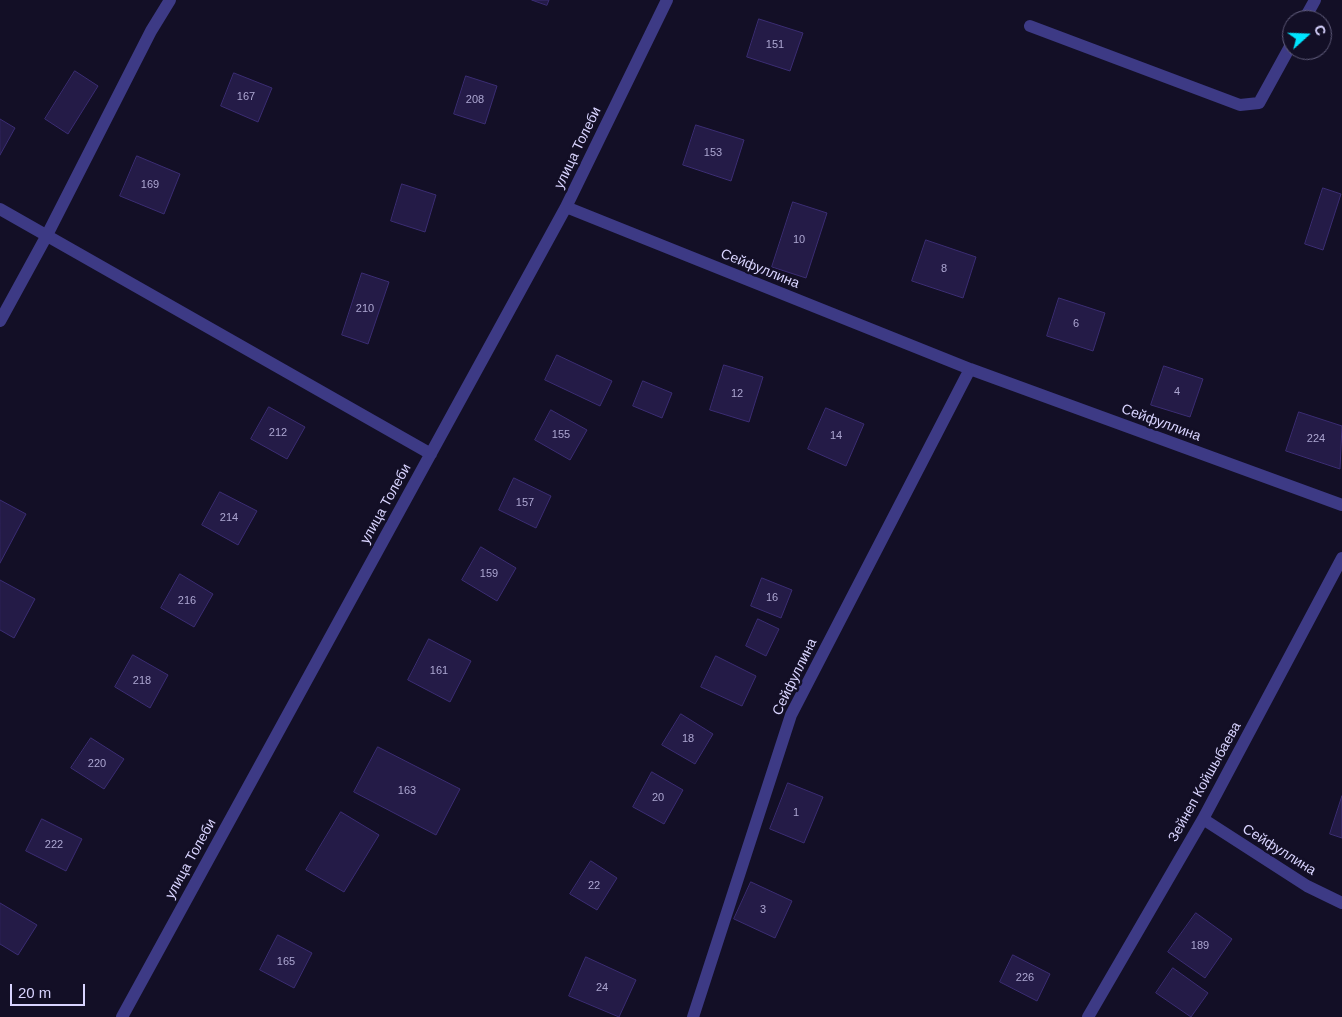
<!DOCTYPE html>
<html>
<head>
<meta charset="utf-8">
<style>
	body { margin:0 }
	#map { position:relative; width:1342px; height:1017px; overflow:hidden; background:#130f26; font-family:Arial,sans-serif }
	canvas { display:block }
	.north { position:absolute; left:1282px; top:10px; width:50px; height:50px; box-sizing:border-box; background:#130f26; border:1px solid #625e7d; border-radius:50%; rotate:70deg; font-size:14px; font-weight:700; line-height:20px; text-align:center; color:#d9d4ff }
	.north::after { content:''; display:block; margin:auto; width:18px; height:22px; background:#00e5ff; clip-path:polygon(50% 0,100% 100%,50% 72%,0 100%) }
	.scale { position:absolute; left:10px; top:984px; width:75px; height:22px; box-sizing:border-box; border:2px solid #d9d4ff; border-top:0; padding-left:6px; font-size:15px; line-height:18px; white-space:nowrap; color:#d9d4ff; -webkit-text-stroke:4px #130f26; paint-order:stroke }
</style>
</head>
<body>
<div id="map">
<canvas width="1342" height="1017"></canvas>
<div class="north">С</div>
<div class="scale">20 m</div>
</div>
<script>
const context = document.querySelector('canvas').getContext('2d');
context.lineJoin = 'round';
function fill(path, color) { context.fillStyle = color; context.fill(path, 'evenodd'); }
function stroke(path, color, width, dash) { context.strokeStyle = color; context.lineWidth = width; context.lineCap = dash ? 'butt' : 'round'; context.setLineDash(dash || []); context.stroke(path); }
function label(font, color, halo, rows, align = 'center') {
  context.font = font + ' Arial,sans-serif'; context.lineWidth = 5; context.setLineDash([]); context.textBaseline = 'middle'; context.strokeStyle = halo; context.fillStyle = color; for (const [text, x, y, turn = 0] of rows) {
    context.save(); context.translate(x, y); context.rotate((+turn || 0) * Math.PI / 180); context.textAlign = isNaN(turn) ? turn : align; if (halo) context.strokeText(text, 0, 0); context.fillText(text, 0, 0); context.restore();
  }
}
const building = new Path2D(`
	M532,0H549L547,5Z
	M759,19L803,33L790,71L747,57Z
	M75,71L98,86L68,134L45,119Z
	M234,73L272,88L258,122L221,106Z
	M466,76L497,86L485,124L454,114Z
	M0,119L15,128L0,155Z
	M696,125L744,140L731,181L683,165Z
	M137,156L180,174L164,214L120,196Z
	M402,184L436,195L425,232L391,221Z
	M1323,188L1341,194L1323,250L1305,244Z
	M793,202L827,213L806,278L772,267Z
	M926,240L976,257L963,298L912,281Z
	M362,273L389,282L368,344L342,335Z
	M1059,298L1105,313L1093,351L1047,336Z
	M557,355L612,381L600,406L545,380Z
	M724,365L763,377L749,422L710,410Z
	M1164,366L1203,379L1190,417L1151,405Z
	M643,381L672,393L662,418L633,406Z
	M269,407L305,427L287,459L251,439Z
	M826,408L864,424L846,466L808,449Z
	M551,410L587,430L570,460L535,440Z
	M1299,412L1342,426L1340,469L1286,451Z
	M514,478L551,496L536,528L499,510Z
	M220,492L257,511L238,545L202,525Z
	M0,500L26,514L0,563Z
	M481,547L516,568L497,601L462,580Z
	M180,574L213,594L194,627L161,608Z
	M762,578L792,590L781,618L751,606Z
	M0,580L35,599L14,638L0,630Z
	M758,619L779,629L766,656L746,646Z
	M429,639L471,661L450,702L408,680Z
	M133,655L168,675L150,708L115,687Z
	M716,656L756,676L742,706L701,687Z
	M681,714L713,734L695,764L662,745Z
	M91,738L124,759L104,789L71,768Z
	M378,747L460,789L436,835L354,792Z
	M652,772L683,790L664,824L633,807Z
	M788,783L823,797L804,843L770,829Z
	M1342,796V838L1330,834Z
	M341,812L379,835L344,892L306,870Z
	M42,819L82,839L66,871L26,851Z
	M591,861L617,878L597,910L570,894Z
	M751,882L792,901L775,938L734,919Z
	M0,903L37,925L18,955L0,944Z
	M1196,913L1232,939L1205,978L1168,952Z
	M278,935L312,953L294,988L260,970Z
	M1013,955L1050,974L1037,1001L1000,982Z
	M586,957L636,980L619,1017L569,996Z
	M1173,968L1208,993L1191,1017L1156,993Z`);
fill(building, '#241b47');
stroke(building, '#3b2d73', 1);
stroke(new Path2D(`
	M1304,20L1315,0
	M1030,26L1240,105L1259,103L1292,43
	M566,207L970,369L1342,505
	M0,209L431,454
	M0,321L46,237L151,31L170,0
	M1203,819L1307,886L1342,903
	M122,1017L566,207L667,0
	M693,1017L791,715L970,369
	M1088,1017L1203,819L1342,558`), '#3d3a85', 12);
label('11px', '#aca6d1', null, [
	["151",775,45],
	["167",246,97],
	["208",475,100],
	["153",713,153],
	["169",150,185],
	["10",799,240],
	["8",944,269],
	["210",365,309],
	["6",1076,324],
	["4",1177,392],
	["12",737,394],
	["212",278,433],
	["155",561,435],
	["14",836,436],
	["224",1316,439],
	["157",525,503],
	["214",229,518],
	["159",489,574],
	["16",772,598],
	["216",187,601],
	["161",439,671],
	["218",142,681],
	["18",688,739],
	["220",97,764],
	["163",407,791],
	["20",658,798],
	["1",796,813],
	["222",54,845],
	["22",594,886],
	["3",763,910],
	["189",1200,946],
	["165",286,962],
	["226",1025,978],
	["24",602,988]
]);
label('14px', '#d9d4ff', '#130f26', [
	["улица Толеби",578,148,-64],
	["Сейфуллина",760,269,22],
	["Сейфуллина",1161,423,20],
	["улица Толеби",386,504,-61],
	["Сейфуллина",795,677,-64],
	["Зейнеп Койшыбаева",1205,782,-61],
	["Сейфуллина",1279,850,32],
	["улица Толеби",191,859,-61]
]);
</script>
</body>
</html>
